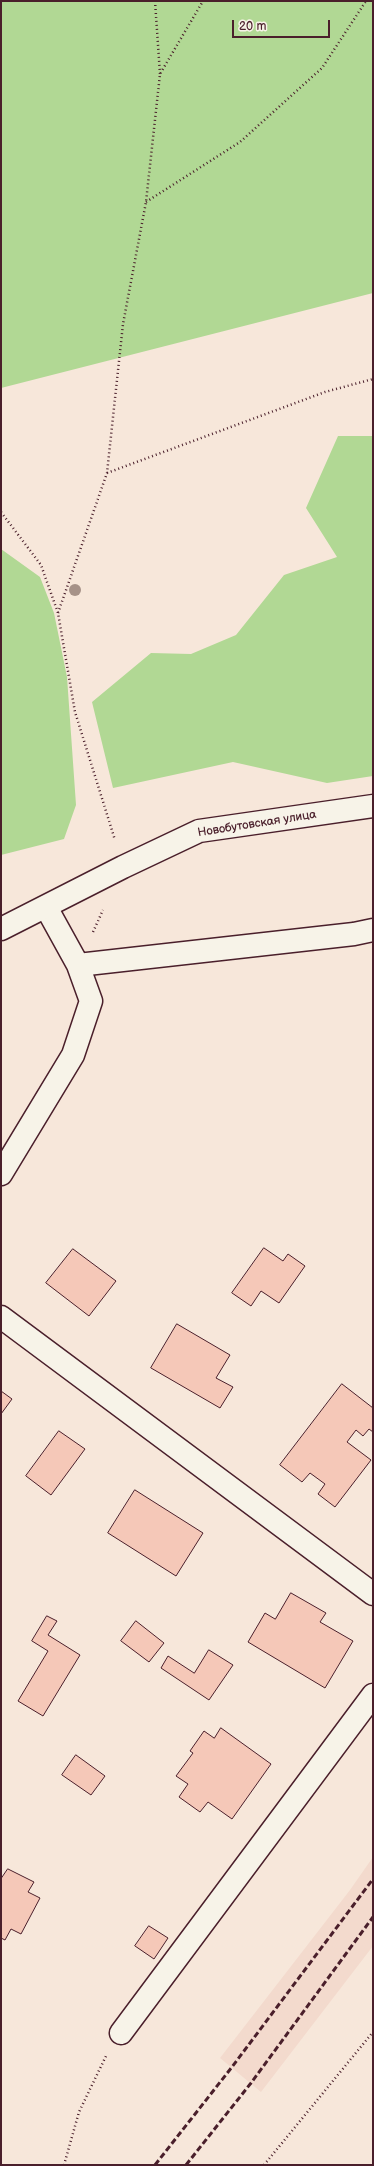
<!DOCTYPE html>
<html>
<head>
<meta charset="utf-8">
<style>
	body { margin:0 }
	#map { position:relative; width:374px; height:2166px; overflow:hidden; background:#f7e7da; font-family:"Balsamiq Sans",sans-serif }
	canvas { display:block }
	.frame { position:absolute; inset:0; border:2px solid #4a1f2b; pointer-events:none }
	.scale { position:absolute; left:232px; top:20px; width:98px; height:18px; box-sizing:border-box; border:2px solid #4a1f2b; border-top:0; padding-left:5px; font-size:12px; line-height:14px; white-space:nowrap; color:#4a1f2b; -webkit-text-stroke:3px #f7f3e8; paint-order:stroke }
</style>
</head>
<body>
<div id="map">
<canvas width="374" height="2166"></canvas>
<div class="frame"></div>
<div class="scale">20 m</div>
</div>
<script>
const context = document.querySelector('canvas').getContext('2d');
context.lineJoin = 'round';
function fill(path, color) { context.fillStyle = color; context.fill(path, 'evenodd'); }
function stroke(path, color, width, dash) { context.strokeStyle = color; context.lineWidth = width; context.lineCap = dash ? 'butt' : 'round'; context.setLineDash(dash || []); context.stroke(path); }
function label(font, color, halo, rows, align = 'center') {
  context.font = font + ' "Balsamiq Sans",sans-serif'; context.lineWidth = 4; context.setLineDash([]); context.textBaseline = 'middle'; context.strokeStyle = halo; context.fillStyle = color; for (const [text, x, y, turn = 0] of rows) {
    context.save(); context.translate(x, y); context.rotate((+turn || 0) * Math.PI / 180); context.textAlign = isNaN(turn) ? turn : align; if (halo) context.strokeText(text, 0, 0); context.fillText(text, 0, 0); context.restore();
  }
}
fill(new Path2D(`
	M373,1857V1946L261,2092L220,2058L350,1890Z`), '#f3dacd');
fill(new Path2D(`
	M1,1H373V293L1,388Z
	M338,436H373V776L327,783L233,762L113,788L92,702L151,653L191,654L236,635L284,575L337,557L306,508Z
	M1,549L40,577L54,613L67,677L76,805L64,839L1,855Z`), '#b1d894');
const building = new Path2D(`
	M264,1248L283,1261L288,1254L305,1266L279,1303L261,1291L251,1306L232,1293Z
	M73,1249L116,1281L89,1316L46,1283Z
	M177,1324L230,1355L216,1378L233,1387L220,1408L151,1368Z
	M342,1384L373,1408V1432L369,1429L363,1436L356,1430L347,1442L371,1460L335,1507L318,1494L325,1484L310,1473L302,1482L280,1465Z
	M1,1391L12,1399L1,1414Z
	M59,1431L85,1449L51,1495L26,1476Z
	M135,1490L203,1533L176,1576L108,1533Z
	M291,1593L326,1613L320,1622L353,1641L325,1688L248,1642L265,1613L275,1619Z
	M47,1616L57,1621L48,1635L80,1655L43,1716L18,1701L48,1651L32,1641Z
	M136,1621L164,1643L149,1662L121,1641Z
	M209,1650L233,1665L209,1700L161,1668L168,1656L194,1673Z
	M221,1728L271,1764L232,1819L208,1802L200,1812L179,1797L188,1784L176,1776L193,1753L190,1751L204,1731L214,1738Z
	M76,1755L105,1776L91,1795L62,1775Z
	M8,1869L34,1882L28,1892L40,1898L21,1934L11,1929L5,1940L1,1938V1879Z
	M149,1926L168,1938L154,1959L135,1946Z`);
fill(building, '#f5c8b8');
stroke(building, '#4a1f2b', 1);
const minor = new Path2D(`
	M78,965L354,934L373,930
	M1,1174L73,1055L91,1001L78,965L46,907
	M1,1317L373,1594
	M121,2033L373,1695`);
const tertiary = new Path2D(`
	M1,929L123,867L199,831L373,806`);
stroke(minor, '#4a1f2b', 25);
stroke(tertiary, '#4a1f2b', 25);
stroke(new Path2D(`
	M155,1L160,74
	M146,202L240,142L322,68L366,1
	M107,473L325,392L373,379
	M1,512L41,565L58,613L75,712L115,840
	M58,613L107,473L123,324L146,202L160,74L203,1
	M93,932L103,910
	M64,2165L79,2112L106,2056
	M264,2165L373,2032`), '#4a1f2b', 2.5, [1, 3]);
stroke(minor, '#f7f3e8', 22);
stroke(tertiary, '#f7f3e8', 22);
stroke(new Path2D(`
	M155,2165L232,2067L373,1879
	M186,2165L251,2083L373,1917`), '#4a1f2b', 3, [6, 3]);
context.fillStyle = '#a69288';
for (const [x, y] of [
	[75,590]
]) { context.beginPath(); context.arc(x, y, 6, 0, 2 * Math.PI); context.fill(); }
label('12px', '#4a1f2b', '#f7f3e8', [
	["Новобутовская улица",257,824,-9]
]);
</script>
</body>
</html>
